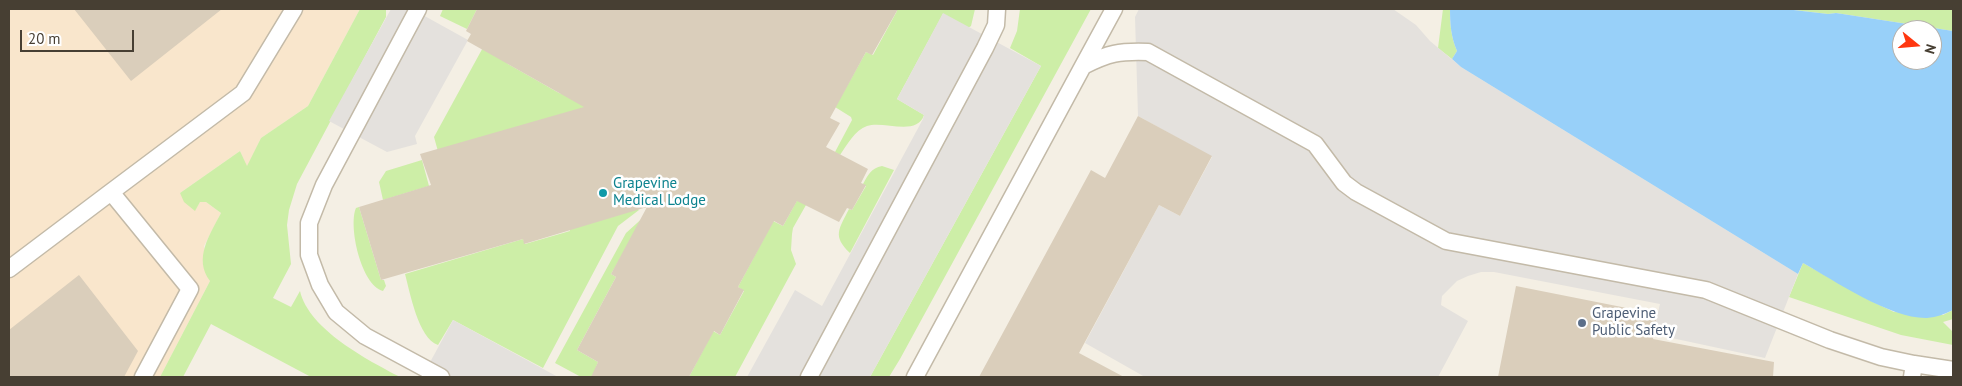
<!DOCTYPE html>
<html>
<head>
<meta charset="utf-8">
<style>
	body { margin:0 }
	#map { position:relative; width:1962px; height:386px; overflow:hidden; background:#f4efe4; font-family:"PT Sans",sans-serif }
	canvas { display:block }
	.frame { position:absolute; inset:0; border:10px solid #473f33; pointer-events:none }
	.north { position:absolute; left:1892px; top:20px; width:50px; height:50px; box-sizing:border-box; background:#fff; border:1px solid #b5b2ad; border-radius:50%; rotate:107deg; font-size:14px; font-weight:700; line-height:20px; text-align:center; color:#473f33 }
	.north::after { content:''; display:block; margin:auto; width:18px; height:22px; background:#ff3710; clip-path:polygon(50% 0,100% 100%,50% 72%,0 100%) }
	.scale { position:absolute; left:20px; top:30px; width:114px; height:22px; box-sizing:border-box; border:2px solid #473f33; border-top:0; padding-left:6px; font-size:15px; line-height:18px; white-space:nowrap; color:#473f33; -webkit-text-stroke:4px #fff; paint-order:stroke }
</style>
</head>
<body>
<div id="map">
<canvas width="1962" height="386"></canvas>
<div class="frame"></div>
<div class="north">N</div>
<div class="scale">20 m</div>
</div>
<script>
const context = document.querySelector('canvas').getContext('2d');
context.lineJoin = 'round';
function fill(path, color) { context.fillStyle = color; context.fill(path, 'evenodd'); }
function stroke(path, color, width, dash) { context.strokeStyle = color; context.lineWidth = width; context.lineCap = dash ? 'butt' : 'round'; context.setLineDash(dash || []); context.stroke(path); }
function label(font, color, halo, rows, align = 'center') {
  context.font = font + ' "PT Sans",sans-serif'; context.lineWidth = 5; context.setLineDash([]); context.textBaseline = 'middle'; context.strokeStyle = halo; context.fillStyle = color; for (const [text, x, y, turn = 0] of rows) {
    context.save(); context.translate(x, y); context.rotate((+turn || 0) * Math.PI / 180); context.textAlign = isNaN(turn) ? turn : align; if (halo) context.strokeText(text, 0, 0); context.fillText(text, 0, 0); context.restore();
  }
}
fill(new Path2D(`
	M9,9H360L308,106L261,138L247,167L240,151L180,193L195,210L200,202H206L221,213L204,246L210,281L160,377H9Z`), '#f9e6cc');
fill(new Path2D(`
	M360,9H386V17L297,184L289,210L287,225L291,264L273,298L291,307L300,291C309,330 368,360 400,377H311L211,324L183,377H160L210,281C193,259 210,234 221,213L206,202H200L195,211L184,202L180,193L240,151L247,166L261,138L308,106Z
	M443,9H477L467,29L440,16Z
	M894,9H975L971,26L968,28L943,14L897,99L924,115C917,137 883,120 867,126C855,130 847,145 840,155L835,152L852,120L851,117L835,107L866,52L873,55L897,11Z
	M1020,9H1091L900,359L889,377H870L1041,66L1010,48L1017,31Z
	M1443,9H1450C1450,24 1451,37 1457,51L1452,59L1438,48Z
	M1785,9H1953V31L1836,13L1828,14Z
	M486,42L508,64L559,93L599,103L439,155L434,137Z
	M422,160L429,186L383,200L379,182L386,171Z
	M882,166L894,170L850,253C832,236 839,229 849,209L852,210L866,186L863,184C868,175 871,168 882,166Z
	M806,184V205L793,228L792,234L791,250L796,264L735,377H689L713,331L720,335L744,291L738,287L773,221L783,226Z
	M633,206L639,210L618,226L543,368L453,320L438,345C418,338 410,292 405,274L523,239L525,244L570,231L569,225Z
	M359,207L381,280H384L386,286L383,291C361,285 348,226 356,208Z
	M647,214L611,274L616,277L577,350L598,362L595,370L609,377H581L555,363L626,233Z
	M1803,263L1869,300L1894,312L1943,315L1953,310V319L1943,322L1953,332V345L1901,335L1789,297Z`), '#cdeea7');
fill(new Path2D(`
	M391,9H412L468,40L415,136L417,144L387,152L329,121Z
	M1139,9H1393L1416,25L1430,41L1461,67L1798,274L1765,358L1653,334L1660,304L1494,272H1481L1468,276L1457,281L1442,296L1441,305L1468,321L1438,377H1145L1085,343L1159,205L1180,216L1212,157L1138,116L1135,17Z
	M943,13L1041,66L870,377H747L795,290L822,306L923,119L924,115L897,99Z
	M453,320L558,377H422Z`), '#e4e1dd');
fill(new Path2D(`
	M1450,9H1785L1828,14L1836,13L1953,31V310C1945,314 1937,317 1927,318C1891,319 1835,281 1803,263L1798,274L1461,67L1452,59L1457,51C1451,37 1450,24 1450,9ZM1902,30H1932V60H1902Z`), '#98d0f9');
fill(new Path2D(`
	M74,9H222L131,81Z
	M477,9H898L872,55L866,52L830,118L840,123L826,147L868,169L861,183L866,185L852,210L847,208L839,222L797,201L783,226L774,221L738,287L744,290L720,335L714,331L689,377H591L598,362L577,350L616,277L611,274L647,207L524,244L523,239L381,280L359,207L431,185L420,154L584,107L467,41L471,34L466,31Z
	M1138,116L1212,156L1180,216L1159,205L1079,353L1124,377H979L1091,170L1105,178Z
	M79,275L138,351L124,377H9V330Z
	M1516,286L1657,314L1653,339L1774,362L1773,377H1498Z`), '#dacebb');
const service = new Path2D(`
	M418,9L324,185L309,223V255L320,285L336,312L365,336L441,377
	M1083,66L1114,9
	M9,269L111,192
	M143,377L190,289L111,192L243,93L294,9
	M809,377L985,48L996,25L997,9
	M915,377L1083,66C1109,53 1119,51 1148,52L1315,144L1344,183L1356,192L1446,241L1706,290L1830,340L1881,357L1914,364
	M1912,377L1914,364L1953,370`);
stroke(service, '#c3baa8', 19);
stroke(service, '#fff', 16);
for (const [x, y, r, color] of [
	[603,193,5,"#0f9aa8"],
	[1582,323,5,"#5c6f8a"]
]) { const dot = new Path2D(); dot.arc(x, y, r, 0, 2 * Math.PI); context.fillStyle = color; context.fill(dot); stroke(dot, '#fff', 2); }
label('15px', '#0d838f', '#fff', [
	["Grapevine",613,184],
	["Medical Lodge",613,201]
], 'left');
label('15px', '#4e5e75', '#fff', [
	["Grapevine",1592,314],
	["Public Safety",1592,331]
], 'left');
</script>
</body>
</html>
